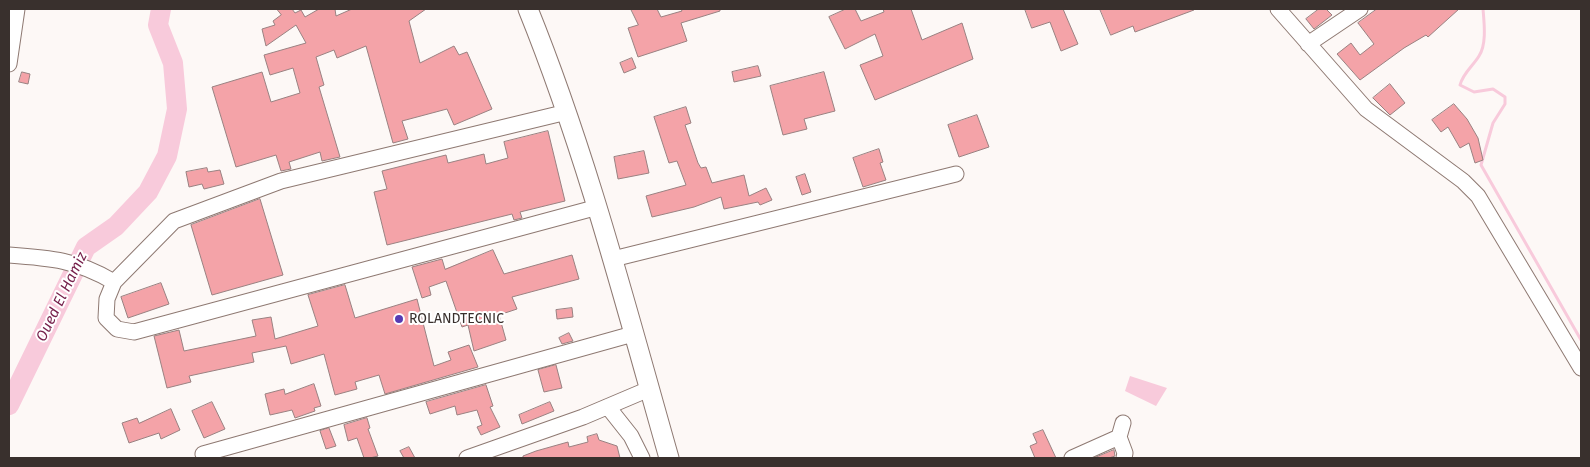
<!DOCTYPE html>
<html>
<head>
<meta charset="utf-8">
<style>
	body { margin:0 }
	#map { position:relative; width:1590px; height:467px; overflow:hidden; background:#fdf8f6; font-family:"Fira Sans",sans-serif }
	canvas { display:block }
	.frame { position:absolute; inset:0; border:10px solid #39302d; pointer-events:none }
</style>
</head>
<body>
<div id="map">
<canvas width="1590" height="467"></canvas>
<div class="frame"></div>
</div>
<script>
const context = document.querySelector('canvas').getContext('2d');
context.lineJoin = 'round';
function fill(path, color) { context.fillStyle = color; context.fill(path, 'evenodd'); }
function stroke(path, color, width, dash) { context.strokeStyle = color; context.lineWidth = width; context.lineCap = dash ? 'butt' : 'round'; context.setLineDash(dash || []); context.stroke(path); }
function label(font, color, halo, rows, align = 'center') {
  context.font = font + ' "Fira Sans",sans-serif'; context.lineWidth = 4; context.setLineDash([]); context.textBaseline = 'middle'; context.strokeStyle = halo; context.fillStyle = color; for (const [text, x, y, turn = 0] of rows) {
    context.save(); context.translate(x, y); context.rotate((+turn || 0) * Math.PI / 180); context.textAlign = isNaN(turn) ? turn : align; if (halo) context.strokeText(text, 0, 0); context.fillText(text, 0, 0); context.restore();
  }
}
fill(new Path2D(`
	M1130,376L1167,388L1156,406L1125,391Z`), '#f8cadb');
stroke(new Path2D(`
	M1483,9C1484,22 1487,44 1479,56C1473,66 1463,73 1460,85L1474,92L1493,89L1505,97V104L1493,123L1481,165L1581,340`), '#f8cadb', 3);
stroke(new Path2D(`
	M9,405L86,247L116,226L148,192L167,156L177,109L173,63L158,25L161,9`), '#f8cadb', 20);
const building = new Path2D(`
	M277,9H292L295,13L301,10L305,17L319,9H335L336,16L352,9H426L409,21L420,63L454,46L459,55L467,52L492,109L454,125L447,109L402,121L408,139L393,143L366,46L337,58L334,50L316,57L324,85L319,87L340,157L322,161L320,152L289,162L291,169L281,171L276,155L236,167L212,87L262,72L271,102L300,93L293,68L270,75L264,55L306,43L296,25L266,46L262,29L275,25L273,21L281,15Z
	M631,9H657L661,17L682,11L681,9H720V11L681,23L687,41L638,57L628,28L638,25Z
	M846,9H855L861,21L884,12L883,9H911L922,40L962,23L973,59L875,100L860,65L883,56L875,34L845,49L829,17Z
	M1025,9H1063L1078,44L1061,51L1050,22L1032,28Z
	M1100,9H1194V10L1135,32L1133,26L1111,35Z
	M1319,9H1326L1332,15L1314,29L1306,19Z
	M1377,9H1459L1428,37L1426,35L1404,48L1360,80L1337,54L1351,43L1360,55L1374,44L1358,23Z
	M632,58L636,68L624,73L620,63Z
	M758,66L761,76L734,82L732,72Z
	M22,72L30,74L28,84L19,82Z
	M824,72L835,111L804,119L807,129L783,135L770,86Z
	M1390,84L1405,103L1390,115L1373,98Z
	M1454,104L1467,119L1478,138L1483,160L1475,163L1469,143L1460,148L1448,127L1441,132L1432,120Z
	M686,107L691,123L685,125L698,163L701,168L706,167L712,183L744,175L749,196L766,188L772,200L760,205L758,202L724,209L721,197L694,207L652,217L646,196L686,185L677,161L669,163L654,117Z
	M977,115L989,147L959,157L948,125Z
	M548,131L565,201L520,212L522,218L514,220L512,214L387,245L374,192L387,189L382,171L446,155L448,163L484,154L486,164L508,158L504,142Z
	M879,149L883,162L880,163L886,180L863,187L853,158Z
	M644,151L649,173L618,179L614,157Z
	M207,168L208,172L220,170L224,184L204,189L202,184L189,187L186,172Z
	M805,174L811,192L802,195L796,177Z
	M260,199L283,275L212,295L191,225Z
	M493,250L504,274L572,255L579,279L512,297L517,309L499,315L506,340L474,351L468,325L462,327L446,281L429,287L431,295L422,298L412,267L442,259L445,269Z
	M161,283L169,304L128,318L121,297Z
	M345,285L355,318L417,299L434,366L451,360L448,352L469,345L478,367L385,394L379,375L355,382L357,389L335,395L324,354L291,364L286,346L252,353L254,362L189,376L191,382L167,388L154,336L179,330L184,351L256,336L252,320L271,317L275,339L318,326L308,295Z
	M572,308L573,317L557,319L556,310Z
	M569,333L573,341L562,344L559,338Z
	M556,365L562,388L544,392L538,370Z
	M314,384L321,406L314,408L315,411L295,418L292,410L270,415L265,394L284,389L285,394Z
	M486,385L493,406L490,407L500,427L481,435L477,427L482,425L477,410L457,415L455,406L430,414L426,402Z
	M212,402L225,429L204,438L192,411Z
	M550,402L554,411L522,424L519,415Z
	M171,409L180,430L161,439L159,433L129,443L122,423L137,418L139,423Z
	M367,418L370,428L368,429L378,456L370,458H364L357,438L348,441L344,425Z
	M329,428L336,446L326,449L320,431Z
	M1043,430L1056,458H1035L1030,446L1037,443L1033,434Z
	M597,434L599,440L617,446L620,458H523V456L536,451L568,442L569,447L588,442L587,437Z
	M409,447L415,458H404L400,451Z
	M1114,450L1115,456L1109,458H1094Z`);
fill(building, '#f4a3a8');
stroke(building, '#998181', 1);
const minor = new Path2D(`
	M1278,9L1366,109L1463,181L1478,196L1581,368
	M1308,44L1360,9
	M9,64L17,9
	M9,255C51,258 77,260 114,282L107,299L106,318L117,329L134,332L598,207
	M613,259L956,174
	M114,282L174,221L281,181L567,112
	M608,407L631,436L642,458
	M1119,437L1123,423
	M203,454L633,334
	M467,458L583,417L649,389
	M1072,458L1119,437L1125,453L1124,458`);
const major = new Path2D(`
	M528,9C587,155 626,307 669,458`);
stroke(minor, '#8e7972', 17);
stroke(major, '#8e7972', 21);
stroke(minor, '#fff', 15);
stroke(major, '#fff', 19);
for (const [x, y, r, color] of [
	[399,319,5,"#573bb3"]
]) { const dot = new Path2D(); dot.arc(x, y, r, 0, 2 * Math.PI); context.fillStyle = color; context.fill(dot); stroke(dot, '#fff', 2); }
label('14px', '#39302d', '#fff', [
	["ROLANDTECNIC",409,319]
], 'left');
label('italic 15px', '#751f4a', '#fff', [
	["Oued El Hamiz",62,297,-64]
]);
</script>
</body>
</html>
